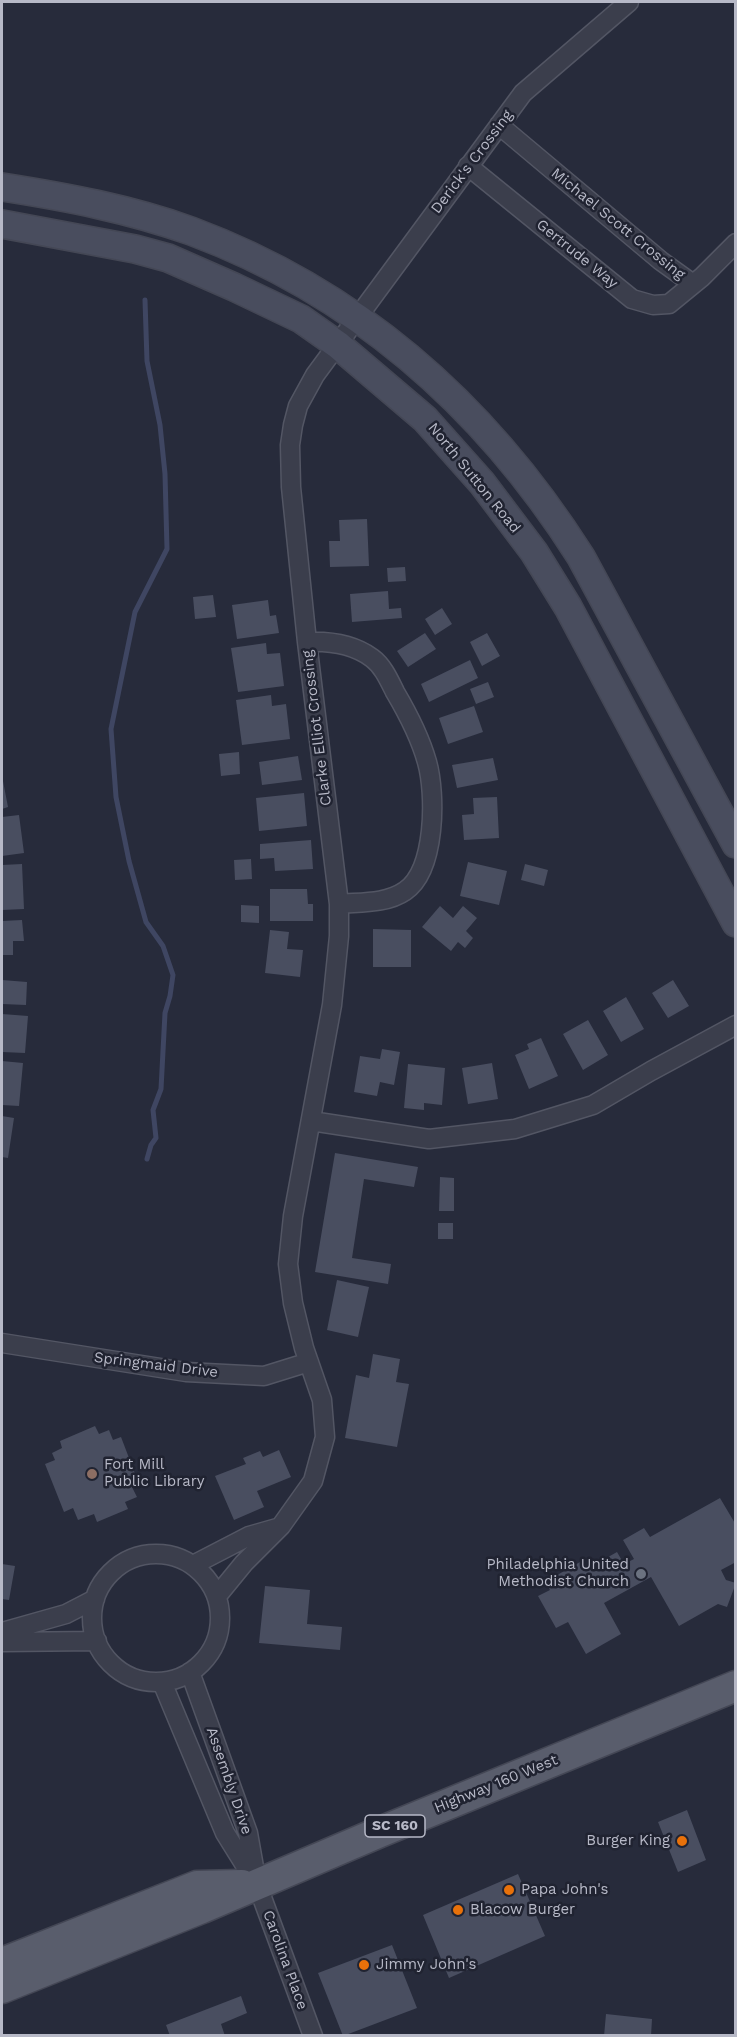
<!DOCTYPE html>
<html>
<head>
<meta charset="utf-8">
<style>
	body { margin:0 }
	#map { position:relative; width:737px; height:2037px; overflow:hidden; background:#272b3b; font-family:"Work Sans",sans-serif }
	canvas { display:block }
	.frame { position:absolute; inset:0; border:3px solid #b7b9c7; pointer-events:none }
</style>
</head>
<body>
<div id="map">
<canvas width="737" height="2037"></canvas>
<div class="frame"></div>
</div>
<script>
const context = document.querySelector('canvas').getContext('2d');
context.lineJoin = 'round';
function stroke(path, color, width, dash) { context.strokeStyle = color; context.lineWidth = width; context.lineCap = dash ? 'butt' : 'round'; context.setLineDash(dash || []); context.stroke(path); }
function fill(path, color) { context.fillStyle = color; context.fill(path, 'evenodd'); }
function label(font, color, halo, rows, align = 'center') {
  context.font = font + ' "Work Sans",sans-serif'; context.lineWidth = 5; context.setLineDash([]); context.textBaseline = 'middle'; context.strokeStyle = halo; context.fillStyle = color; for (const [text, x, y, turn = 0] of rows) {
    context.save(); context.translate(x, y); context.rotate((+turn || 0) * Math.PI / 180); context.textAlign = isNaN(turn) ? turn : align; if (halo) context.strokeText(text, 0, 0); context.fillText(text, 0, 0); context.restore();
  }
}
stroke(new Path2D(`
	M145,300L147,361L160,425L165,474L167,549L135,612L111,729L116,797L129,861L146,922L163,946L173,975L170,996L165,1013L161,1089L153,1110L156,1138L151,1145L147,1159`), '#3f4662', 5);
fill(new Path2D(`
	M367,519L369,566L330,567L329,541H340L339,520Z
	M405,567L406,581L388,582L387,568Z
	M388,591L389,609L401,608L402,618L352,622L350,594Z
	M213,595L216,617L195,619L193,597Z
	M268,600L270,616L276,615L279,633L237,639L232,605Z
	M442,608L452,624L435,635L425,619Z
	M425,633L436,649L408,667L397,651Z
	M487,633L500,656L482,666L470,642Z
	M266,643L267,654L280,653L284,686L238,692L231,648Z
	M470,660L478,678L429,702L421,684Z
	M488,682L494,697L476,704L470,689Z
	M271,695L272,706L286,704L290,739L242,745L236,700Z
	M474,706L483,732L448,744L439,718Z
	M239,752L240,774L221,776L219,754Z
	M298,756L302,780L262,785L259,762Z
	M493,758L498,780L457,788L452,765Z
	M3,781L8,807L2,809V782Z
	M304,793L307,826L259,831L256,798Z
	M497,797L499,838L464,840L462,815L474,814L473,798Z
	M19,815L24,853L2,856V817Z
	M311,840L313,869L275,871L274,858L260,859V844Z
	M251,859L252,879L235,880L234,860Z
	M468,862L507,871L499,905L460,896Z
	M22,864L24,909L2,910V865Z
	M525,864L548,870L544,886L521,880Z
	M270,889H307L308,904H313V921H270Z
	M241,905L259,906V923L241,922Z
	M440,906L453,918L463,906L477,918L466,931L473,938L465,948L458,942L451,951L422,927Z
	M22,920L24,941H13V955H2V921Z
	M373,929L411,930V967H373Z
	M270,930L289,932L287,949L303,950L300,977L265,973Z
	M2,980L27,982L26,1005L2,1004Z
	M673,980L689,1006L668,1018L652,993Z
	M626,997L644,1029L621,1042L603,1011Z
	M2,1014L28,1016L25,1053L2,1052Z
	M588,1020L608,1055L583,1070L563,1034Z
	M541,1038L558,1076L529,1089L515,1055L529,1049L527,1044Z
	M382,1049L400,1052L394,1085L380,1082L377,1096L354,1092L360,1056L380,1059Z
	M2,1061L23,1063L19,1106L2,1105Z
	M492,1063L498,1099L468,1104L462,1068Z
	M408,1064L445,1068L442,1105L424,1103V1110L404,1108Z
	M2,1116L14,1118L8,1158L2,1157Z
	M335,1153L418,1167L414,1187L364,1179L352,1258L391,1264L388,1284L315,1272Z
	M440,1177L454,1178V1211H439Z
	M438,1223H453V1239H438Z
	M337,1280L369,1287L358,1337L327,1330Z
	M373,1354L400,1359L396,1382L409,1384L397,1447L345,1438L356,1375L369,1378Z
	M95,1426L99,1434L109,1430L113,1440L121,1437L139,1484L132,1487L137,1497L125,1502L128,1509L97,1522L94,1514L78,1520L73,1508L64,1512L45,1464L55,1460L52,1453L62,1448L60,1441Z
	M279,1450L291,1477L257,1491L264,1507L234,1520L215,1476L246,1464L243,1458L260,1451L263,1457Z
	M720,1498L736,1525V1562L721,1570L726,1580L736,1583L727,1607L718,1604L679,1626L651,1577L604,1603L621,1634L586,1654L568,1622L556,1628L538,1596L550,1590L545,1582L580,1562L585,1570L617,1552L624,1564L634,1559L623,1540L644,1528L650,1537Z
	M2,1564L15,1566L9,1600L2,1599Z
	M265,1586L310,1590L307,1624L342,1627L340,1650L259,1643Z
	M687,1810L706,1860L678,1872L658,1822Z
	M518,1874L545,1936L449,1978L423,1915Z
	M392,1945L417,2008L343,2036L318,1973Z
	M241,1996L247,2013L221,2024L225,2036H170L166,2025Z
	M606,2014L652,2019L651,2036H604Z`), '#494e60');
const street = new Path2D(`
	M499,125L661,261L693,284
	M468,166L632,299L653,305L669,304L702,277L736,243
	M307,642C330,641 353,644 372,658C383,666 389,680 395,692C408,714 420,737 427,762C436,794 436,870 405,891C386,904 360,902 339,904
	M311,1121L429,1139L515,1129L593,1105L651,1071L736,1025
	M2,1343L186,1372L264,1376L309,1362
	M92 1618a64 64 0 1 1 128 0a64 64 0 1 1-128 0Z
	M193,1565L249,1536L277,1528
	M217,1596L244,1563L281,1526L313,1481L325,1437L322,1400L304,1348L293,1303L288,1264L293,1216L332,1005L339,936V904L307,642L291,487L290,445L293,425L298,406L315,375L523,93L629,2
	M2,1632L66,1614L95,1599
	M2,1642L97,1641
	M190,1672L248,1833L257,1884L313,2036
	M162,1682L225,1833L253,1878`);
const secondary = new Path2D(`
	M2,187C66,197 130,209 191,231C360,294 486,407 581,557L736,844
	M2,224L135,249L168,258L234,287L301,319L338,345L425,419L482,483L534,552L568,607L736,923`);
const primary = new Path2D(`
	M2,1963L197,1886L242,1885
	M2,1988L202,1908L380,1832L736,1686`);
stroke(street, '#535664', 21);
stroke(secondary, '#444755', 30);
stroke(primary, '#444755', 33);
stroke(street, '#3b3e4c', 18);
stroke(secondary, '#494d5e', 27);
stroke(primary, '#595d6c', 30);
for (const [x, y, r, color] of [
	[92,1474,6,"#8d6e63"],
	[641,1574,6,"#6b7280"],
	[682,1841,6,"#e8710a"],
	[509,1890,6,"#e8710a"],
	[458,1910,6,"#e8710a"],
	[364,1965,6,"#e8710a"]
]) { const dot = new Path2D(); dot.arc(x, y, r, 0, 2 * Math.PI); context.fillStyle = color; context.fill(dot); stroke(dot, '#202331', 2); }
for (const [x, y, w] of [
	[395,1826,60]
]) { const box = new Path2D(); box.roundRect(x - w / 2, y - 11, w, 22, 4.5); context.fillStyle = '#202331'; context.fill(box); stroke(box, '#b7b9c7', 1.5); }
label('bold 14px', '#b7b9c7', null, [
	["SC 160",395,1826]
]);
label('15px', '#b7b9c7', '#202331', [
	["Derick's Crossing",472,162,-53],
	["Michael Scott Crossing",618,224,39],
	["Gertrude Way",577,254,39],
	["North Sutton Road",474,478,51],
	["Clarke Elliot Crossing",317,728,-97],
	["Springmaid Drive",156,1365,7],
	["Assembly Drive",229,1781,71],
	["Highway 160 West",496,1784,-22],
	["Carolina Place",285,1960,70]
]);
label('15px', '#b7b9c7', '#202331', [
	["Fort Mill",104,1465],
	["Public Library",104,1482],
	["Philadelphia United",629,1565,"right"],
	["Methodist Church",629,1582,"right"],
	["Burger King",670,1841,"right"],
	["Papa John's",521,1890],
	["Blacow Burger",470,1910],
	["Jimmy John's",376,1965]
], 'left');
</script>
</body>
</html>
